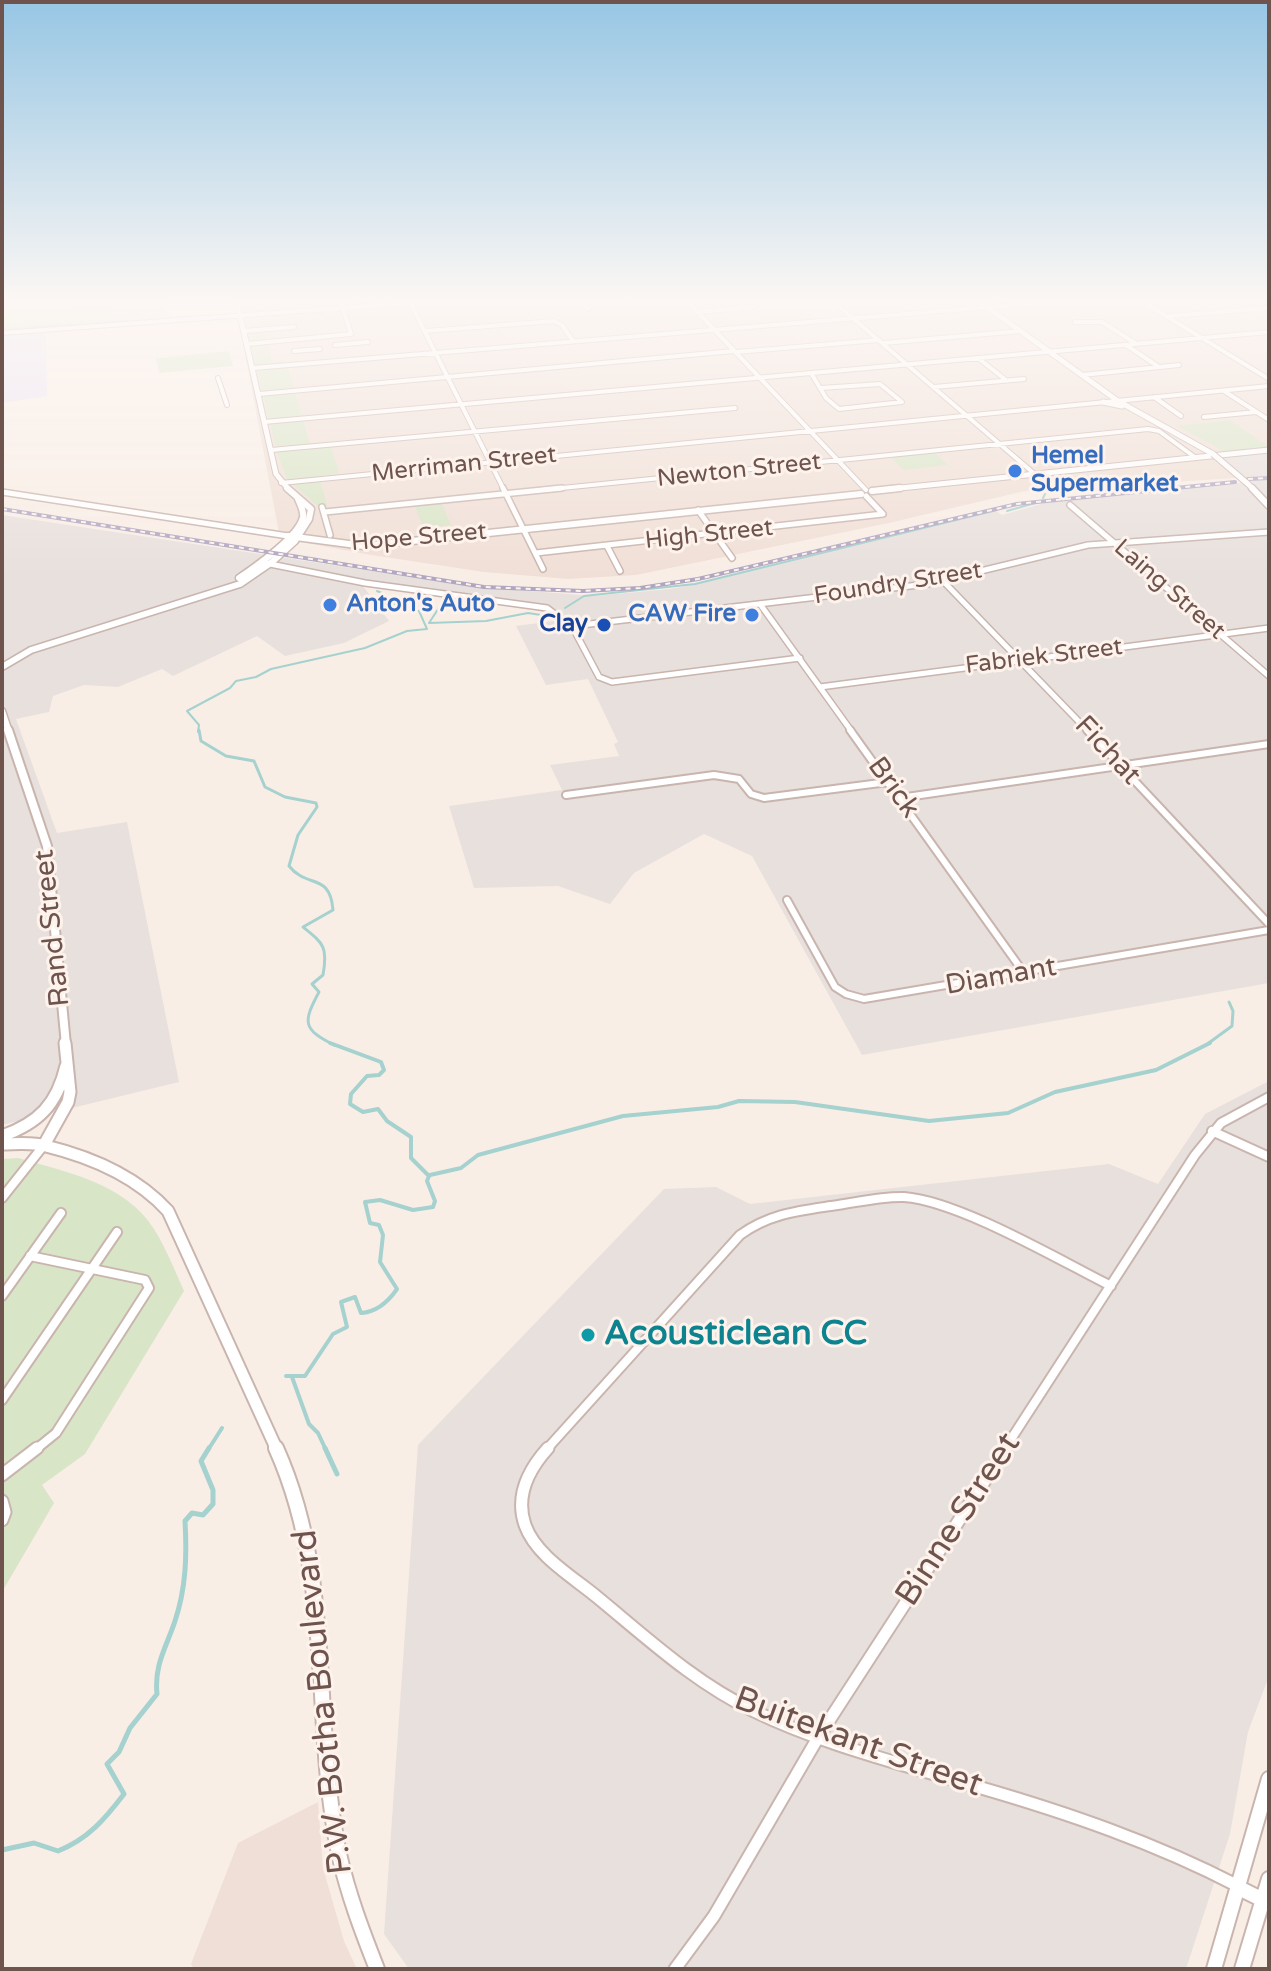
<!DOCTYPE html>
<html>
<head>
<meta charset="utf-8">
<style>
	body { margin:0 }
	#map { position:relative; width:1271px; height:1971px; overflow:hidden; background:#f9eee6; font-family:"Varela Round",sans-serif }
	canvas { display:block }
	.frame { position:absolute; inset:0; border:4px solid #6f544e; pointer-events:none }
</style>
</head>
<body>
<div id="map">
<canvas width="1271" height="1971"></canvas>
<div class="frame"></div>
</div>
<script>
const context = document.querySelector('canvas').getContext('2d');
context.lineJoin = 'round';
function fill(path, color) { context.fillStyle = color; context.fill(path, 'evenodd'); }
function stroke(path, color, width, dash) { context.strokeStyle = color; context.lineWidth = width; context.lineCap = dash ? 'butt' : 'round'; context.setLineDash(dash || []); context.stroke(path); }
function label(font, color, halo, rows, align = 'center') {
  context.font = font + ' "Varela Round",sans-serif'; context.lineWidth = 6; context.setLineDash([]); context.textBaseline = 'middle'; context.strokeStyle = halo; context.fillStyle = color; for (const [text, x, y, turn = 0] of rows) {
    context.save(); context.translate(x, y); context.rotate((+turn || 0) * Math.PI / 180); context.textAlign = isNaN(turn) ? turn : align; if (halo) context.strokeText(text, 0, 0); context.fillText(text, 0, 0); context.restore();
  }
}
fill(new Path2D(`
	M235,302H1269V476L1025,491L889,523L636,575L568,579L484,572L365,554L280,538Z
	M318,1802L323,1868L344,1941L357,1969H194L191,1964L238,1843Z`), '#f0dfd6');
fill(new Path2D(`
	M1269,452V983L862,1055L752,856L704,834L634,873L610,904L558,886L474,888L449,806L562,790L550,765L619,756L614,744L618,742L588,679L546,685L516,626L561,620L556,616L524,607L363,586L389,621L344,643L285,656L257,636L173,676L162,669L118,687L84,685L53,696L49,712L16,719L57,833L127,822L179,1082L2,1125V515L478,587L594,596L670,589L702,583L995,510L1002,515L1052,501L1248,482L1219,457Z
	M1269,1081V1676L1248,1732L1230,1834L1186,1969H409L384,1934L418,1445L664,1189L716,1187L750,1204L1109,1164L1158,1184L1205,1114Z`), '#e8e0dd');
fill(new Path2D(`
	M2,302H167L170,321L2,331Z
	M696,302H829L847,317L818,319L806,309L710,316Z
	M46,331L47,396L2,403V334Z`), '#ebe3f6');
fill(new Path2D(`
	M113,302L111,321L2,329V303H6V310Z
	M260,315L272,362L286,361L311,448L331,446L339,473L319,476L328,509H321L287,479L277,453L244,318Z
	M229,351L233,366L159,373L156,358Z
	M1230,420L1269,447L1224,451L1177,426Z
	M934,452L948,465L904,470L890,457Z
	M441,502L451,525L436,527L438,534L426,536L414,504Z
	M18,1158C66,1172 125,1183 154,1229C166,1248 175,1271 184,1291L85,1454L42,1485L54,1503L2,1592V1159Z`), '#d9e5c7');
stroke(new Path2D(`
	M1040,490L1043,492
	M1043,498L1045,494
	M1007,511L1039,502
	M565,608L584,596L695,584L997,510
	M429,623L486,621L528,613L541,615
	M429,623L444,600
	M198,732L199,725L187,711L230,688L236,681L256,677L271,669L365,648L407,631L427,629L419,611L387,602L384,594L377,591`), '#a5d1cf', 2);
stroke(new Path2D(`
	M199,730L201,741L226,756L254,761L265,787L285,797L316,803L317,807L298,835L289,866C307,889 330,872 333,910L303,927C324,944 328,947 323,975L312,984L319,992C303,1022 302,1029 334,1045
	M1206,1045L1232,1026L1233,1011L1229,1002`), '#a5d1cf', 3);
stroke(new Path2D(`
	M430,1175L461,1168L478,1155L623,1116L718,1107L739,1101L795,1102L929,1121L1008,1113L1055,1092L1156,1070L1210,1043
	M286,1376H305L333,1334L347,1327L341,1302L355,1297L361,1313C377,1312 388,1302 397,1289L380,1262L383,1235L379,1225L370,1223L365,1202L380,1200L413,1210L433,1207L435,1201L427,1181L429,1176L411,1158V1137L387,1121L378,1109L363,1112L350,1104L351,1094L367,1076L379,1075L384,1070L381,1062L330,1043
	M292,1377L309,1424L318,1433L326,1450
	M208,1450L222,1428`), '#a5d1cf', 4);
stroke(new Path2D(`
	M325,1448L337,1474
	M2,1850L34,1843L58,1851C88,1839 105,1819 124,1794L107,1764L119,1752L130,1728L157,1694C154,1665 166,1648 175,1621C186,1588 187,1556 185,1521L192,1513L203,1515L213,1504V1490L201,1461L209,1448`), '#a5d1cf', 5);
fill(new Path2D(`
	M187,316L189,318L2,332V328Z`), '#bde0df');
const minorFar4 = new Path2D(`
	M583,302L588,309
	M688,302L866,490
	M834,302L1051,488
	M1143,302L1269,379
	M413,303L434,302
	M411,304L504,490
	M633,306L635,302
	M698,312L753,307
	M1170,316L1269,308
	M1075,322H1102L1135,343
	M244,331L294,327
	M426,331L554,321L562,325L573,341
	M2,333L409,303
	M883,343L1021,331
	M247,344L351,334L341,302
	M335,345L368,342
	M1126,345L1159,367
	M294,351L320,349
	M736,352L879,340
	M978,358L1006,380
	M253,368L1051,302
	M811,373L826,398L839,409L902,402L880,384L821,388
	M1082,375L1179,365
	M218,378L227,405
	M934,387L1024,379
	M1224,391L1269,420
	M259,394L734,351
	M1154,397L1181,416
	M1204,417L1256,412
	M264,422L1269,332
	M271,450L735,408
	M281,483L1269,386
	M542,490L1148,429L1159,431L1196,458`);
const minorFar3 = new Path2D(`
	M503,488L543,569
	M2,492L288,536
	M1070,505L1269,676
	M322,507L330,535
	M698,510L732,558
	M325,512L562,488
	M607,546L620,571
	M536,553L883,514L866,496
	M265,563L365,583L547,608L573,628L599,677L612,682L800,658
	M943,581L1089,732
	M760,604L852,732
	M573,626L927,584L1088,545L1269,532
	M820,687L1269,628`);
const minorFar2 = new Path2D(`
	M850,730L1024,973
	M1087,730L1269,924
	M566,795L714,775L739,779L751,794L764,798L888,782
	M900,798L1269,744
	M787,900L835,987L846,994L864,999L1269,930`);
const minorFar1 = new Path2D(`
	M1212,1131L1269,1157
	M2,1198L44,1145
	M30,1256L145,1280L149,1288L56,1433L35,1450
	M2,1296L61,1213
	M2,1400L117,1232
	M546,1450L740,1235C769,1214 797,1211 831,1206C855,1203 881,1196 904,1197C959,1201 1059,1260 1111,1286
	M1004,1450L1195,1155L1221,1123L1269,1097`);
const minor = new Path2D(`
	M548,1448C529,1469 515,1496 525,1525C536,1556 573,1577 597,1597C647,1638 695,1683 754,1711C824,1745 903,1764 978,1787C1068,1813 1155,1843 1238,1886
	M2,1475L37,1448
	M2,1501L5,1512L2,1520
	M675,1969L714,1916L819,1736L1006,1448`);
const tertiaryFar4 = new Path2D(`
	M237,302L276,474L289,490
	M980,302L1118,401L1213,454
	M1103,402L1122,406
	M1248,484L1254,490
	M881,490L1269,450`);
const tertiaryFar3 = new Path2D(`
	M1252,488L1269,506
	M872,491L900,488
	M288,536L364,546L861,494
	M239,578C255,567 299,537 303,517C304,511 300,504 298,499
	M2,667L31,650L240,584L272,562L295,541L309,519L311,509L287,488
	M2,711L9,732`);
const tertiaryFar2 = new Path2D(`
	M8,730L47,846L66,1045`);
const tertiaryFar1 = new Path2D(`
	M2,1136C39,1123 57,1104 66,1066
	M2,1144C16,1144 33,1142 46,1146C91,1157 137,1177 168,1211L277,1450
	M44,1145L68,1102L70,1092L65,1043`);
const tertiary = new Path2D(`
	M276,1448C335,1579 311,1717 339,1854C348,1894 362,1931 377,1969
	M1239,1888L1263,1900
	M1214,1969L1269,1779
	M1242,1969L1269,1879`);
stroke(minorFar4, '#c9b5ae', 6);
stroke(minorFar3, '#c9b5ae', 8);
stroke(minorFar2, '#c9b5ae', 10);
stroke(minorFar1, '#c9b5ae', 12);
stroke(minor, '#c9b5ae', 15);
stroke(tertiaryFar4, '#c9b5ae', 7);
stroke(tertiaryFar3, '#c9b5ae', 9);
stroke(tertiaryFar2, '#c9b5ae', 12);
stroke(tertiaryFar1, '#c9b5ae', 15);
stroke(tertiary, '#c9b5ae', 18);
stroke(minorFar4, '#fff', 4);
stroke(minorFar3, '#fff', 5);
stroke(minorFar2, '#fff', 6);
stroke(minorFar1, '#fff', 8);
stroke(minor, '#fff', 11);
stroke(tertiaryFar4, '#fff', 5);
stroke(tertiaryFar3, '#fff', 6);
stroke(tertiaryFar2, '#fff', 8);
stroke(tertiaryFar1, '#fff', 11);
stroke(tertiary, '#fff', 14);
const rail = new Path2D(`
	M1248,479L1269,478
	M2,509L484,587L583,591L640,588L698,579L1017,504L1235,482`);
stroke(rail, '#b0a6c1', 4);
stroke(rail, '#fdf3ec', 2, [5]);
const tertiaryBridge = new Path2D(`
	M1213,454L1248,484`);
stroke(tertiaryBridge, '#c9b5ae', 7, []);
stroke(tertiaryBridge, '#fff', 5);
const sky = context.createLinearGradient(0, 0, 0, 578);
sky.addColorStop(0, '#97c6e4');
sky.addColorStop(0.52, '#fcf7f4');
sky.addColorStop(1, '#fcf7f400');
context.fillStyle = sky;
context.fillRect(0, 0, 1271, 578);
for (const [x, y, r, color] of [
	[1015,471,8,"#3f7fe0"],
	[330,605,8,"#3f7fe0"],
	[752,615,8,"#3f7fe0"],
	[604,625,8,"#1a4fb4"],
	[588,1335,8,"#0f9aa8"]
]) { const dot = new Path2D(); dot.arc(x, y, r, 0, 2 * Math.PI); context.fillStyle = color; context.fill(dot); stroke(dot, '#fdf3ec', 3); }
label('bold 24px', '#366cbe', '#fdf3ec', [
	["Hemel",1031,457],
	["Supermarket",1031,485],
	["Anton's Auto",346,605],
	["CAW Fire",736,615,"right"]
], 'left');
label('24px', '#6f544e', '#fdf3ec', [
	["Merriman Street",464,465,-6],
	["Newton Street",739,471,-6],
	["High Street",709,535,-6],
	["Hope Street",419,538,-5],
	["Foundry Street",898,584,-9],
	["Laing Street",1169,590,41],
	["Fabriek Street",1044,657,-7]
]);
label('bold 24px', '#164399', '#fdf3ec', [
	["Clay",588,625]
], 'right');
label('28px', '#6f544e', '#fdf3ec', [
	["Fichat",1107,751,47],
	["Brick",893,788,54],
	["Rand Street",53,928,-96],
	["Diamant",1001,977,-10]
]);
label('bold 34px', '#0d838f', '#fdf3ec', [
	["Acousticlean CC",604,1335]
], 'left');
label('34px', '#6f544e', '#fdf3ec', [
	["Binne Street",959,1520,-57],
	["P.W. Botha Boulevard",324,1702,-96],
	["Buitekant Street",858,1743,20]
]);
</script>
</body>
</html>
